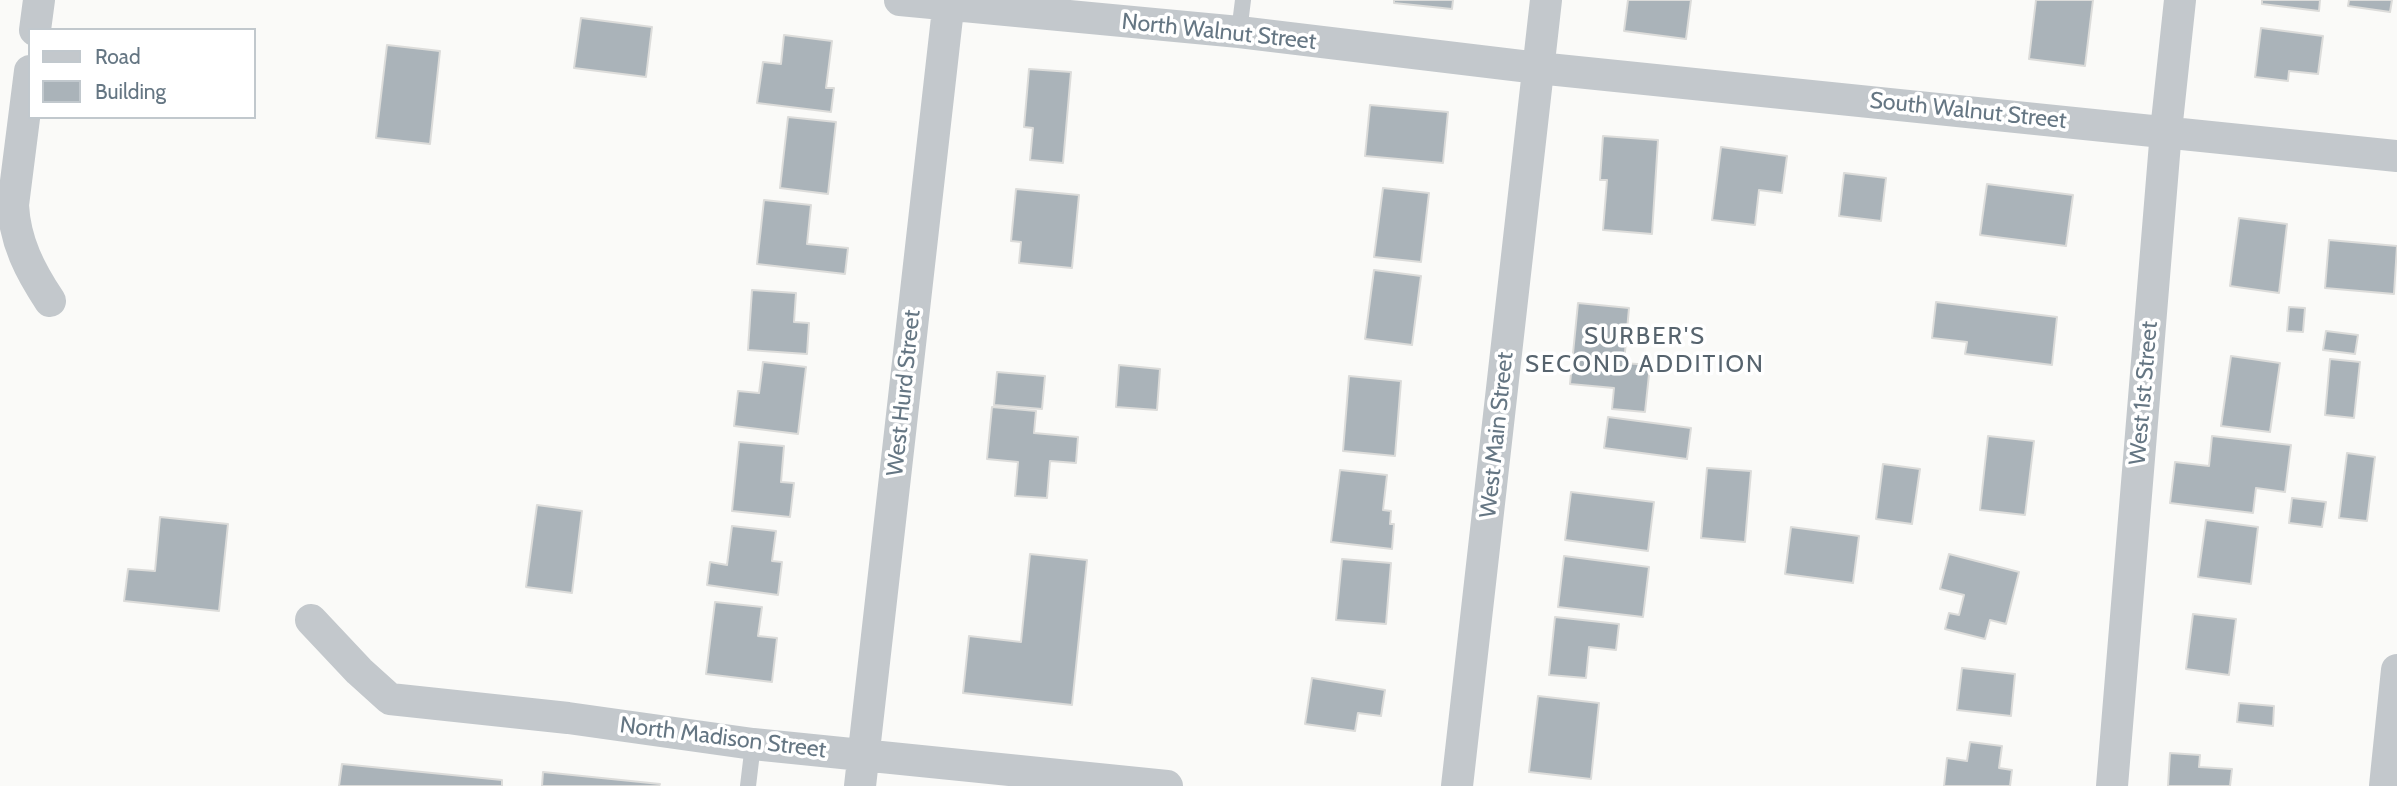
<!DOCTYPE html>
<html>
<head>
<meta charset="utf-8">
<style>
	body { margin:0 }
	#map { position:relative; width:2397px; height:786px; overflow:hidden; background:#fafaf8; font-family:Cabin,sans-serif }
	canvas { display:block }
	.legend { position:absolute; left:28px; top:28px; width:228px; height:91px; box-sizing:border-box; background:#fff; border:2px solid #c1c8cd; margin:0; padding:9px 12px; list-style:none; font-size:21px; color:#657683 }
	.legend li { display:flex; align-items:center; gap:14px; height:35px }
	.legend b { width:35px; border:2px solid #c1c8cd }
</style>
</head>
<body>
<div id="map">
<canvas width="2397" height="786"></canvas>
<ul class="legend">
<li><b style="height:9px;background:#c3c8cc"></b>Road</li>
<li><b style="height:19px;background:#aab3b9"></b>Building</li>
</ul>
</div>
<script>
const context = document.querySelector('canvas').getContext('2d');
context.lineJoin = 'round';
function fill(path, color) { context.fillStyle = color; context.fill(path, 'evenodd'); }
function stroke(path, color, width, dash) { context.strokeStyle = color; context.lineWidth = width; context.lineCap = dash ? 'butt' : 'round'; context.setLineDash(dash || []); context.stroke(path); }
function label(font, color, halo, rows, align = 'center') {
  context.font = font + ' Cabin,sans-serif'; context.lineWidth = 7; context.setLineDash([]); context.textBaseline = 'middle'; context.strokeStyle = halo; context.fillStyle = color; for (const [text, x, y, turn = 0] of rows) {
    context.save(); context.translate(x, y); context.rotate((+turn || 0) * Math.PI / 180); context.textAlign = isNaN(turn) ? turn : align; if (halo) context.strokeText(text, 0, 0); context.fillText(text, 0, 0); context.restore();
  }
}
const building = new Path2D(`
	M1394,0H1453L1452,9L1394,3Z
	M1628,0H1691L1686,39L1624,31Z
	M2036,0H2093L2085,66L2029,59Z
	M2262,0H2320L2319,11L2262,4Z
	M2349,0H2392L2390,12L2348,6Z
	M581,18L652,27L646,77L574,68Z
	M2261,28L2323,36L2318,74L2289,71L2288,81L2255,77Z
	M784,35L832,41L826,88H834L831,112L757,103L763,62L781,64Z
	M387,45L440,51L430,144L376,138Z
	M1029,69L1071,72L1063,163L1030,160L1033,128L1024,127Z
	M1370,105L1448,112L1443,163L1365,156Z
	M788,117L836,122L828,194L780,188Z
	M1603,136L1658,140L1652,234L1603,230L1607,180H1600Z
	M1721,147L1787,156L1782,193L1759,190L1755,225L1712,220Z
	M1844,173L1886,178L1881,221L1839,216Z
	M1987,184L2073,195L2066,246L1980,235Z
	M1383,188L1429,193L1421,262L1374,257Z
	M1016,189L1079,195L1072,268L1019,263L1021,242L1011,241Z
	M764,200L811,205L807,244L848,248L845,274L757,264Z
	M2239,218L2287,224L2279,293L2230,286Z
	M2329,240L2397,246L2394,294L2325,288Z
	M1374,270L1421,276L1412,345L1365,339Z
	M752,290L796,293L794,322L809,323L807,354L748,350Z
	M1936,302L2057,317L2052,365L1965,354L1967,342L1932,338Z
	M1578,303L1629,308L1624,363L1650,365L1645,412L1612,409L1614,388L1570,384Z
	M2289,307L2305,308L2303,332L2287,331Z
	M2326,331L2358,335L2355,354L2323,350Z
	M2231,356L2280,363L2270,432L2221,426Z
	M2330,359L2360,362L2354,418L2325,415Z
	M763,362L806,367L798,434L734,426L738,391L759,393Z
	M1119,365L1160,369L1157,410L1116,407Z
	M997,372L1045,376L1042,409L994,405Z
	M1349,376L1401,381L1395,456L1343,451Z
	M992,407L1036,411L1034,433L1078,437L1076,463L1050,461L1047,498L1015,496L1018,462L987,459Z
	M1608,417L1691,428L1687,459L1604,448Z
	M1988,436L2034,441L2025,515L1980,510Z
	M2212,436L2291,445L2285,492L2256,488L2253,513L2170,503L2175,462L2209,466Z
	M739,442L784,446L781,482L794,483L790,517L732,511Z
	M2347,453L2375,457L2367,521L2339,518Z
	M1883,464L1920,469L1912,524L1876,519Z
	M1707,468L1751,471L1745,542L1701,538Z
	M1340,470L1387,475L1383,510L1391,511L1390,524H1394L1392,549L1331,542Z
	M1571,492L1654,502L1648,551L1565,540Z
	M2292,498L2326,502L2322,527L2289,523Z
	M537,505L582,511L572,593L526,587Z
	M160,517L228,524L219,611L124,601L128,569L155,571Z
	M2206,520L2258,527L2251,584L2198,577Z
	M732,526L776,531L772,561L782,562L778,595L707,585L710,562L727,565Z
	M1791,527L1859,536L1853,583L1785,574Z
	M1030,554L1087,560L1072,705L963,693L969,636L1021,642Z
	M1949,554L2019,572L2006,624L1990,620L1985,639L1945,629L1949,613L1959,615L1964,595L1940,589Z
	M1564,556L1649,567L1643,617L1558,607Z
	M1342,559L1391,563L1386,624L1336,620Z
	M715,602L762,607L758,636L777,638L772,682L706,674Z
	M2193,614L2236,619L2229,675L2186,669Z
	M1555,617L1619,624L1616,650L1589,647L1586,678L1549,675Z
	M1962,668L2015,674L2011,716L1957,710Z
	M1312,678L1385,690L1381,716L1358,713L1355,731L1305,724Z
	M1538,696L1599,703L1591,779L1529,772Z
	M2239,703L2274,706L2273,726L2237,722Z
	M1970,742L2002,746L1999,768L2012,770L2010,786H1944L1947,758L1967,761Z
	M2170,753L2200,755L2199,767L2232,769L2230,786H2168Z
	M342,764L502,780V786H339Z
	M543,772L660,784L659,786H542Z`);
fill(building, '#aab3b9');
stroke(building, '#dcdcda', 2);
stroke(new Path2D(`
	M1239,32L1243,0
	M748,786L753,744`), '#c3c8cc', 16);
stroke(new Path2D(`
	M900,0L1239,32L1538,68L2397,156
	M35,30L39,0
	M30,71L13,205C15,242 30,271 50,301
	M311,620L359,671L390,699L568,718L753,744L1167,786
	M860,786L949,0
	M1457,786L1546,0
	M2112,786L2166,131L2180,0
	M2385,786L2397,670`), '#c3c8cc', 32);
label('23px', '#657683', '#fff', [
	["North Walnut Street",1219,32,6],
	["South Walnut Street",1968,111,6],
	["West Hurd Street",904,393,-84],
	["West 1st Street",2144,393,-85],
	["West Main Street",1497,435,-84],
	["North Madison Street",723,738,7]
]);
context.letterSpacing = '2px';
label('24px', '#57646e', '#fff', [
	["SURBER'S",1645,337],
	["SECOND ADDITION",1645,365]
]);
context.letterSpacing = '0px';
</script>
</body>
</html>
